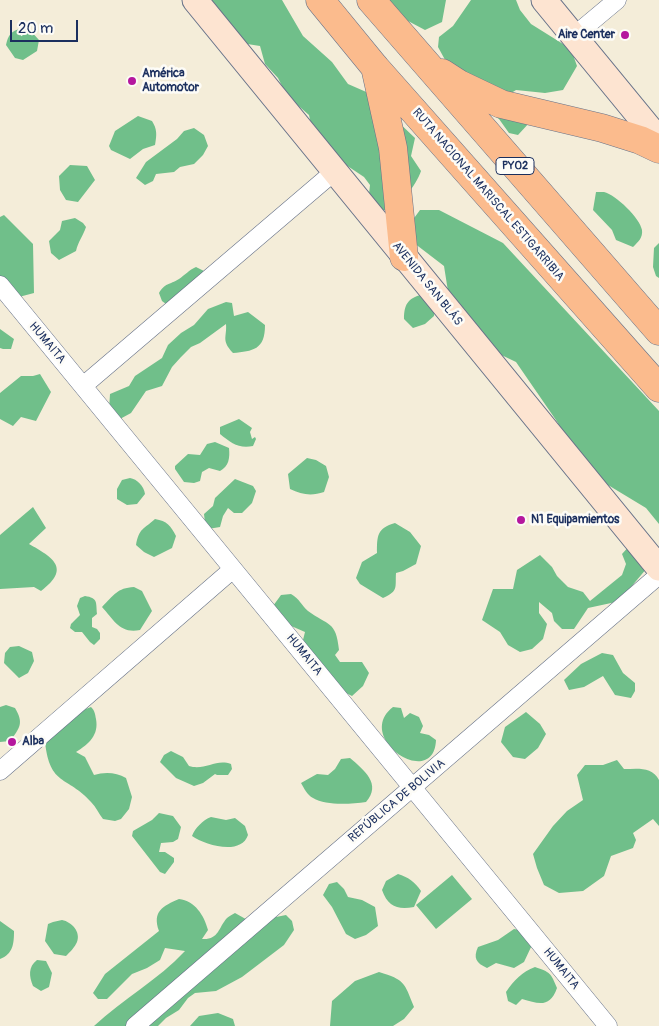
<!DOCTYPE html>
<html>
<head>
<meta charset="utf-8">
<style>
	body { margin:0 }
	#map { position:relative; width:659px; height:1026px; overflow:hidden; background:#f4edd9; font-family:Pangolin,sans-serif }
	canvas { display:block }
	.scale { position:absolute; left:10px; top:20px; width:68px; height:22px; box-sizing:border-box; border:2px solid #1b2f5e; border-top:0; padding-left:6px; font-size:15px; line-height:18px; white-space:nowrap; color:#1b2f5e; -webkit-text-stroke:4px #fdfcf7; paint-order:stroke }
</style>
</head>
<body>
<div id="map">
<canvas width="659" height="1026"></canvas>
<div class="scale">20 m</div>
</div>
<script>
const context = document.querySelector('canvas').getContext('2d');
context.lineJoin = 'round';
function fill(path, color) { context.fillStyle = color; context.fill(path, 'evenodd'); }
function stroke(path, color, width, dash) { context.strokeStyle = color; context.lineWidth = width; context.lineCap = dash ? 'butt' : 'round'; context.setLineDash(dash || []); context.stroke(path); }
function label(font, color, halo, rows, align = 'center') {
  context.font = font + ' Pangolin,sans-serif'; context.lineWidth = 5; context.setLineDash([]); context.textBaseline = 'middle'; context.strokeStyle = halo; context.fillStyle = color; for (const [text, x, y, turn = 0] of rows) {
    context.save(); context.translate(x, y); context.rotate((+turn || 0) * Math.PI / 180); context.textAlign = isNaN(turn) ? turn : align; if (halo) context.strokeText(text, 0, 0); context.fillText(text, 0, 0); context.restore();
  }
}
fill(new Path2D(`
	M196,0H282L303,36L332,62L348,84L380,98L396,120L415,138L411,156L421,171C416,186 396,214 378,210C374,209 371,206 368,203L370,185L364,177L340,161L311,124L309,115L287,96L278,78L265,64L260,46L241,43Z
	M388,0H446L442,22L425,30L393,13Z
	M471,0H516L520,10L531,24L571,49L577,66L563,90L545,93L516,90L508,95L530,122L518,135L509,133L499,119L466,98L438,47L439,37L453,26Z
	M21,29H29L39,40L37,51L23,60L15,58L6,45C8,36 11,30 21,29Z
	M138,116L152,121C157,129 157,134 155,145L143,149L130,159L111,150L109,146L115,131Z
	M194,128L204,135L208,146L203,155L194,164L180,167L174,172L156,174L153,181L145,185L136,178L146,162L177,139L184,131Z
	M70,165L87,166L95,180L78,202L66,200L60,190L59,176Z
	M596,192C599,192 601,192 604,192C616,195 640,218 642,230C643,238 638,242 633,247L616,240L612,230L593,210Z
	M420,210H439L503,243L659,411V524L646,508L565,459L558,423L516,362L466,338L453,323L444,266L414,243L409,225Z
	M4,215L33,244L34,293L15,298L0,278V217Z
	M75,218L83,223L86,227C83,236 78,242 76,251L59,260L51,253L49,241L60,230L62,221Z
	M659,243V278L656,276L653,267L654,248Z
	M196,267L210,274L170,307L162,301L159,293C165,283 169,285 179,279C185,275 189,270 196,267Z
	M425,294L435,307L434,316L425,324L413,328L404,319C404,303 409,297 425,294Z
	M226,302L232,303L234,316L248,312L265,325C265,350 253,351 233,353C221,340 227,338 226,324L200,343L191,347L181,357L172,367L162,386L146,391L131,413L120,419L109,410L110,394L129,386L135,376L162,358L168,345L181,333L194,325L208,309Z
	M0,329L14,339L11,349H3L0,348Z
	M40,374L51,392L36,421L21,417L13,426L0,419V393L21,376H33Z
	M239,419L252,428L250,432L252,439L255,437L256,439L253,446C239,449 231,443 220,434V427Z
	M215,442L229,448C230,458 229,466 220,471L209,468L202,472L200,481L194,483L184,482L175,469V466L188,454L200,455L207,444Z
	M307,458L316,460L326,466L329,477L324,492C312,496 302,495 290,489L288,474Z
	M130,478C137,479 144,486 145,494L137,504L127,505L117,499V489L122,480Z
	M235,479L253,486L256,491L252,503L242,513H234L228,508L223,516L220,527L208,529L205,523L204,514L213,506L215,498Z
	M33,507L46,528L29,544C52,557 72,568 41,591L34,587L0,589V535Z
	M155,519C167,521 171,526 176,536L172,548L154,557L144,552L136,545C139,528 144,529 155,519Z
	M395,523L410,532L421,546L416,564L403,571L396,573C395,587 399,591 383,598L360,584L356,578L362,562L377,553C377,536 377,528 395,523Z
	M632,543L647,568L631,587L625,600L588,608L574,629H562L554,621L552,613L539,602V613L547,624L543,639L532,649L520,652L508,645L500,632L482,620L493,589H513L517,570L540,555L552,567L557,576L568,587L583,592L590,601L622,575L626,564L622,554Z
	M134,587L142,591L152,611L140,630C120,634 114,620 102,607C114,595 117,588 134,587Z
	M291,594C300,599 301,605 308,611C328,626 336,620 339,650L335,655L340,662H362L369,673L363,686L352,696L340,690L305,656L303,640L305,632L289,625L273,606L281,595Z
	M85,596C98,598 96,602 97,614L92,618V627L97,629L100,633V639L94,645L90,642L82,632H75L70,628L71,624L80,615L77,606L80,598Z
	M19,646L32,652L34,661L28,673L19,678L4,663L5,653L10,647Z
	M602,653L613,655L623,673L635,683V691L631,698L615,695L603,676L584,687L569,690L564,680L581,664Z
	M6,705L15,708C24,723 20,728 10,741L0,742V707Z
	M91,707C95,711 95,714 96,719C99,735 89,744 76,752L85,757L94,775C104,772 116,772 126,778L132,797L129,809L121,819L115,821L103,819C99,814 96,807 91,802C67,775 50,787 45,742L75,713Z
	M393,707L401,708L404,718L410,713L419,717L423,726L420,733L429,735L436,740C434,791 353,738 393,707Z
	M526,712L540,724L546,734L538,748L525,759L513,757L501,742L505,727Z
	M171,751L183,757L189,766C205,771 216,758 231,764L232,769L228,775H217L215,774L203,783L194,786L176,778L160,762L164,755Z
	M350,758C364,770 382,784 366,802C351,804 326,806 313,798C307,795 304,788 301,783L317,774L328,775L335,769L341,759Z
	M617,760L624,769C637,769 652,766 659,780V826L653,819L633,833L636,840L633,848L611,856L604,876L583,891L559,893L544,885L537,868L533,854L553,826L567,811L583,800L577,775L585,765H603Z
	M159,813L173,816L181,827L178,839L173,842L161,843L159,852H165L174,858V862L165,874L160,872L132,836L133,831L152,820Z
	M211,817L226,820L235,818L245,826L248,835C241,856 205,845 192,836C195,828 203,820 211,817Z
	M398,874C408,877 415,882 421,891L414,907C398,910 388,907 382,890L386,881Z
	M452,875L472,899L436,929L416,905Z
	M337,882L344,889L348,897L362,900L375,907L378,926L366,935L355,939L346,934L332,907L323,895L329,884Z
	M179,899C195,901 204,915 208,930L202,939C219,940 218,928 227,918C229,916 232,915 235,913L251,922L286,915L292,921L294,930L284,945L242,977L216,991L195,993L188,998L179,1010L166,1018L158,1026H94C123,999 158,980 185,951L165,948L160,960L147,968L132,974L107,999H98L93,993L105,974L159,931C152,911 163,906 179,899Z
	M62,920C72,922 81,932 77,942C75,947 70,952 66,956L54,954L45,941L48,924L53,922Z
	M0,921L14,931C14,944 13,954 0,959Z
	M514,929L519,930L532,945L524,962L514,968L496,963L487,968C476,963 473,958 478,947L498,940Z
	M37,960L46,961L52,973L49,987L41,991L33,986C29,976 28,967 37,960Z
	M535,967C550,972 551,973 557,988C550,1008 539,1004 522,999L516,1005L508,1001L506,992C514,980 522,972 535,967Z
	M379,972C405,980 404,982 414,1007L404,1019L393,1026H330L332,1001L355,981Z
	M218,1013L233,1019L235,1026H190L199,1016Z`), '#70bf8a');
const street = new Path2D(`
	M574,36L617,0
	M0,285L608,1026
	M83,386L335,171
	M0,771L233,569
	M135,1026L659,575`);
const secondary = new Path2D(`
	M195,0L659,568
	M544,0L659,140`);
const highway = new Path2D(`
	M320,0L374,66L659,388
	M371,0L659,331
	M375,67L393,148L404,257
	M442,73L459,84L501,104L602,128L640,140L659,149`);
stroke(street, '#677289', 19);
stroke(secondary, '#677289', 27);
stroke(highway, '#677289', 29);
stroke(street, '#fff', 18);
stroke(secondary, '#fde4d1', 25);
stroke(highway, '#fbbb8d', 28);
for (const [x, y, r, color] of [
	[625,35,5,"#b5179e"],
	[132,81,5,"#b5179e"],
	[521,520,5,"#b5179e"],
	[12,742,5,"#b5179e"]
]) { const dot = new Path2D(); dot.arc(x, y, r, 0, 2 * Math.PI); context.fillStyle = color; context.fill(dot); stroke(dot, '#fdfcf7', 2); }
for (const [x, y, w] of [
	[515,166,38]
]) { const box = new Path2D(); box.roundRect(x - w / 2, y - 8.5, w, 17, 4); context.fillStyle = '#fdfcf7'; context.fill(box); stroke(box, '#1b2f5e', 1); }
label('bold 11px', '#1b2f5e', null, [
	["PY02",515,166]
]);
label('bold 12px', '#1b2f5e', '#fdfcf7', [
	["Aire Center",615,35,"right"],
	["América",142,74],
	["Automotor",142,88],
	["N1 Equipamientos",531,520],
	["Alba",22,742]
], 'left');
label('12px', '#1b2f5e', '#fdfcf7', [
	["RUTA NACIONAL MARISCAL ESTIGARRIBIA",488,195,49],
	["AVENIDA SAN BLÁS",427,284,51],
	["HUMAITA",47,343,50],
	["HUMAITA",304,655,51],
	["REPÚBLICA DE BOLIVIA",397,801,-40],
	["HUMAITA",561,969,51]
]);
</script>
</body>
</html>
